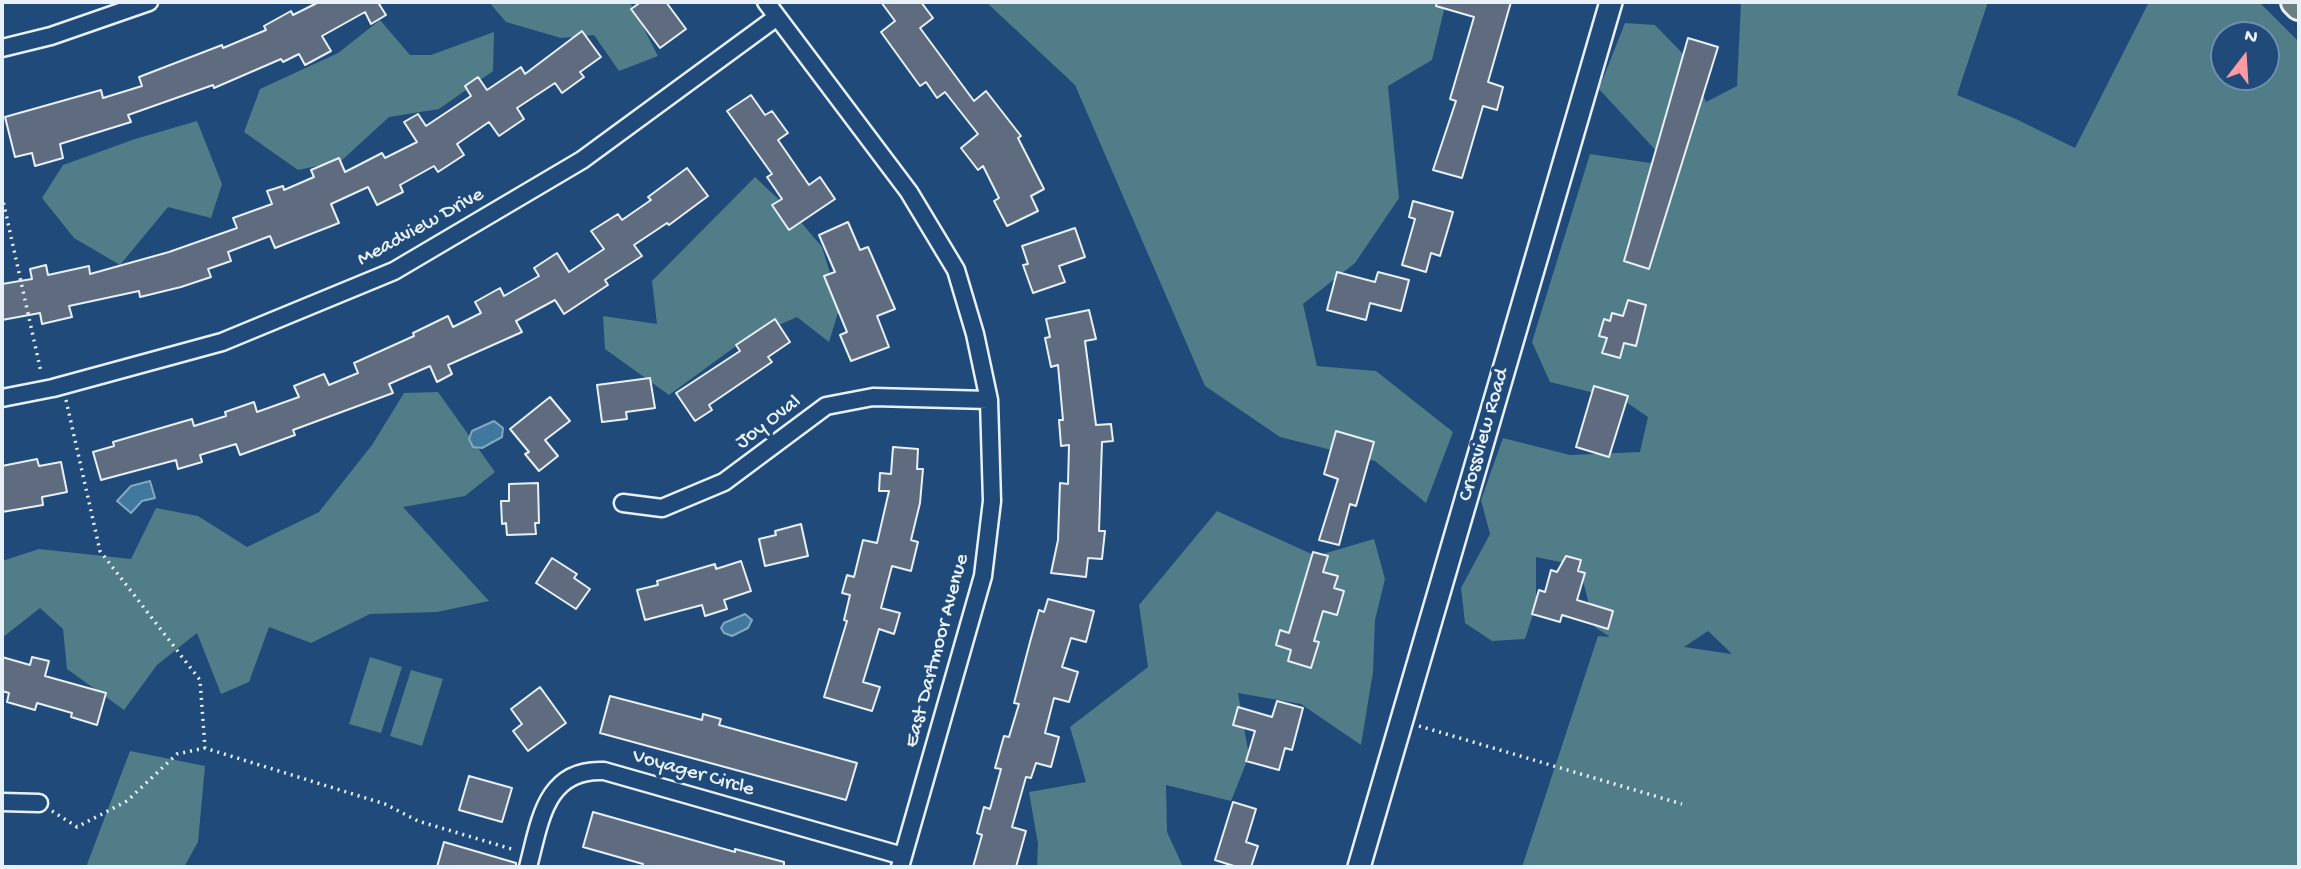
<!DOCTYPE html>
<html>
<head>
<meta charset="utf-8">
<style>
	body { margin:0 }
	#map { position:relative; width:2301px; height:869px; overflow:hidden; background:#1f4a7a; font-family:"Gochi Hand",sans-serif }
	canvas { display:block }
	.frame { position:absolute; inset:0; border:4px solid #e8f1f8; pointer-events:none }
	.north { position:absolute; left:2210px; top:21px; width:70px; height:70px; box-sizing:border-box; background:#1f4a7a; border:2px solid #6f8dac; border-radius:50%; rotate:17deg; font-size:19px; font-weight:700; line-height:28px; text-align:center; color:#e8f1f8 }
	.north::after { content:''; display:block; margin:auto; width:24px; height:32px; background:#ff9aa2; clip-path:polygon(50% 0,100% 100%,50% 72%,0 100%) }
</style>
</head>
<body>
<div id="map">
<canvas width="2301" height="869"></canvas>
<div class="frame"></div>
<div class="north">N</div>
</div>
<script>
const context = document.querySelector('canvas').getContext('2d');
context.lineJoin = 'round';
function fill(path, color) { context.fillStyle = color; context.fill(path, 'evenodd'); }
function stroke(path, color, width, dash) { context.strokeStyle = color; context.lineWidth = width; context.lineCap = dash ? 'butt' : 'round'; context.setLineDash(dash || []); context.stroke(path); }
function label(font, color, halo, rows, align = 'center') {
  context.font = font + ' "Gochi Hand",sans-serif'; context.lineWidth = 7; context.setLineDash([]); context.textBaseline = 'middle'; context.strokeStyle = halo; context.fillStyle = color; for (const [text, x, y, turn = 0] of rows) {
    context.save(); context.translate(x, y); context.rotate((+turn || 0) * Math.PI / 180); context.textAlign = isNaN(turn) ? turn : align; if (halo) context.strokeText(text, 0, 0); context.fillText(text, 0, 0); context.restore();
  }
}
fill(new Path2D(`
	M489,2H630L658,56L619,71L594,35L561,38L506,22Z
	M986,2H1446L1432,60L1388,86L1399,198L1355,263L1303,304L1317,366L1376,371L1453,432L1426,503L1375,461L1280,437L1205,386L1075,85Z
	M1741,2H1988L1957,95L2016,119L2075,148L2149,2H2259L2299,42V867H1522L1598,636L1610,637L1595,627L1579,566L1536,557V605L1525,639L1492,641L1465,623L1461,588L1490,534L1481,500L1503,438L1570,455L1640,452L1648,417L1623,400L1550,382L1532,342L1590,154L1650,163L1660,155L1599,89L1625,23L1655,25L1688,59L1706,102L1737,86ZM2224,35H2266V77H2224ZM1708,631L1731,653V654L1684,647Z
	M380,20L410,55H431L494,32L493,71L439,109L389,117L341,161L298,170L244,132L260,89L338,53Z
	M197,121L222,184L211,218L168,207L120,265L74,238L42,198L63,165L135,139Z
	M755,177L794,214L822,247L840,306L829,342L797,317L743,341L669,395L605,349L603,316L657,324L652,281Z
	M438,392L495,472L465,496L403,507L489,601L437,612L370,614L311,643L269,627L249,682L221,694L197,633L157,665L124,710L67,669L63,629L40,608L2,638V561L39,549L131,559L156,508L198,516L247,547L319,512L372,445L404,393Z
	M1217,511L1316,556L1374,539L1385,579L1375,620L1373,672L1361,745L1301,704L1238,693L1249,756L1231,801L1166,785L1167,832L1183,867H1037L1038,844L1029,792L1086,782L1070,727L1148,667L1139,605Z
	M370,657L402,667L381,733L349,724Z
	M411,670L443,679L422,746L390,736Z
	M130,751L205,766L198,842L184,867H86Z`), '#507d87');
const water = new Path2D(`
	M494,421L503,428L502,437L482,448L473,447L469,439L472,431Z
	M150,481L155,498L142,501L131,513L117,501L131,486Z
	M745,614L752,620L748,628L732,636L724,633L721,628L724,623Z`);
fill(water, '#41789d');
stroke(water, '#84a8c1', 2);
const building = new Path2D(`
	M319,2H383L379,4L386,15L371,24L365,12L322,36L331,51L305,65L299,54L283,62L281,59L214,88L213,85L128,115L131,122L60,144L63,158L35,166L32,153L15,157L5,117L101,90L103,98L142,86L139,77L222,45L223,48L266,30L264,26L291,11L293,15Z
	M641,2H666L686,29L660,48L631,9Z
	M881,2H921L933,18L920,28L974,101L986,91L1021,136L1018,138L1044,189L1031,196L1038,211L1007,226L994,201L999,198L983,166L978,170L961,148L978,134L945,92L937,98L926,82L920,86L881,32L895,21Z
	M1437,2H1511L1488,82L1503,87L1497,110L1483,106L1462,178L1433,170L1456,101L1450,99L1474,17L1436,6Z
	M582,31L601,57L580,72L584,77L562,93L555,83L517,108L524,119L499,136L489,122L457,144L464,155L438,172L434,166L400,185L403,192L377,205L368,187L331,204L339,223L275,248L270,236L228,252L231,261L208,269L211,277L181,287L140,297L139,291L69,306L72,317L42,324L40,313L2,320V284L32,279L30,269L46,265L48,275L89,266L90,274L169,252L237,228L233,218L272,204L267,191L283,186L284,190L314,177L311,170L339,158L345,172L382,153L385,158L417,142L404,122L418,114L426,126L471,96L465,86L478,77L487,90L521,67L525,74Z
	M1688,38L1718,47L1649,269L1624,261Z
	M751,95L765,115L772,111L788,133L778,140L809,185L820,177L835,199L789,230L772,205L782,199L767,177L772,174L727,111Z
	M687,168L708,196L669,225L667,223L634,245L642,256L605,280L608,285L564,314L555,300L516,321L522,332L448,365L452,374L437,382L430,366L389,384L393,393L293,430L295,435L240,455L236,444L200,455L202,462L178,469L176,460L101,480L93,452L114,446L113,442L192,419L194,426L226,416L225,412L254,402L257,412L299,397L294,386L324,374L329,385L358,373L354,363L414,336L413,333L448,316L453,327L481,313L475,302L500,288L504,296L539,276L534,268L557,253L569,272L604,249L591,231L618,214L622,220L651,200L648,197Z
	M1413,201L1453,212L1440,256L1431,253L1426,272L1402,265L1415,219L1409,217Z
	M848,222L860,250L868,247L895,309L877,316L889,347L851,361L840,335L847,332L824,276L835,272L819,235Z
	M1075,228L1085,257L1059,266L1065,282L1033,293L1023,265L1028,264L1022,246Z
	M1337,272L1375,282L1378,272L1409,280L1401,311L1370,303L1366,320L1327,310Z
	M1628,300L1646,305L1636,346L1624,343L1620,358L1602,353L1607,338L1599,336L1604,319L1610,321L1612,313L1623,316Z
	M1089,310L1096,339L1085,341L1096,425L1111,424L1113,441L1102,442L1099,531H1105L1102,559L1088,558L1086,577L1051,573L1058,540L1060,483L1068,484L1069,445L1061,446L1059,420H1063L1058,365L1051,367L1045,338L1050,337L1046,319Z
	M775,319L790,342L768,357L772,362L709,405L712,410L695,421L676,393L740,351L736,345Z
	M650,378L655,408L626,412L627,419L602,422L597,385Z
	M1594,386L1628,396L1609,457L1576,447Z
	M550,397L570,421L545,440L558,456L539,471L525,454L529,452L510,429Z
	M1336,431L1374,442L1356,506L1350,504L1339,545L1319,540L1338,479L1324,474Z
	M893,447L918,449L917,469H923L920,503L911,540L918,542L911,571L892,566L881,608L900,613L894,634L879,629L863,682L880,687L872,711L824,697L847,621L844,620L850,595L842,593L847,575L854,577L863,540L877,543L889,491H879L880,473L891,474Z
	M37,459L39,466L61,462L67,492L42,497L43,505L2,512V466Z
	M538,483L539,523H535L536,534L507,535L506,523L502,524L501,501H509V484Z
	M801,524L808,556L765,566L759,539L776,535L775,531Z
	M1313,552L1328,556L1323,572L1338,576L1334,588L1344,591L1337,615L1323,611L1314,641L1319,642L1311,668L1288,661L1291,650L1276,645L1280,630L1289,633Z
	M1566,556L1581,560L1578,571L1585,573L1577,600L1613,611L1608,629L1562,615L1560,622L1532,614L1539,590L1545,592L1551,570L1557,572Z
	M552,558L577,574L574,578L590,589L576,609L536,583Z
	M741,561L751,591L724,600L727,609L705,616L702,605L645,620L637,590L658,585L657,581L715,564L716,569Z
	M1048,599L1094,611L1086,642L1071,638L1062,667L1078,672L1069,702L1054,698L1045,733L1059,737L1051,767L1036,763L1031,778L1026,777L1012,827L1026,831L1016,867H973L982,835L977,833L984,807L990,809L1001,769L995,768L1004,736L1009,737L1019,704L1014,703L1030,642L1039,610L1044,612Z
	M2,657L30,665L32,657L49,661L45,676L106,693L97,725L71,717L72,713L37,703L35,710L7,702L9,693L2,691Z
	M540,687L566,723L528,751L513,731L522,724L511,709Z
	M610,696L702,720L703,714L721,719L719,725L857,763L846,800L600,733Z
	M1277,701L1303,708L1292,750L1285,748L1279,770L1246,761L1255,731L1233,725L1238,707L1272,717Z
	M469,776L512,788L502,822L459,810Z
	M1233,802L1256,809L1246,842L1258,846L1251,867H1237L1215,860Z
	M593,812L735,852V849L784,862V867H642L643,864L583,847Z
	M444,842L516,863V867H437Z`);
fill(building, '#5f6c7f');
stroke(building, '#e8f1f8', 2);
const minor = new Path2D(`
	M766,2L909,192L956,270L975,334L989,400L992,501L983,576L900,867
	M2,48L51,36L149,2
	M2,398L53,388L222,342L394,271L582,160L777,17
	M623,503L662,508L724,482L826,406L873,397L989,400
	M2,802L39,803
	M528,867C540,822 545,768 604,771L903,856`);
const tertiary = new Path2D(`
	M1359,867L1611,2`);
const primary = new Path2D(`
	M2295,2L2299,6`);
stroke(minor, '#e8f1f8', 21);
stroke(tertiary, '#e8f1f8', 26);
stroke(primary, '#e8f1f8', 32);
stroke(new Path2D(`
	M2,196L41,372
	M66,400L100,551L200,680L205,748L385,804L418,821L515,850
	M1419,726L1682,804
	M52,811L77,827L127,801L177,754L205,748`), '#e8f1f8', 3.5, [2, 5]);
stroke(minor, '#1f4a7a', 16);
stroke(tertiary, '#1f4a7a', 21);
stroke(primary, '#6c7f7c', 26);
label('21px', '#e8f1f8', '#1f4a7a', [
	["Meadview Drive",421,228,-29],
	["Joy Oval",769,423,-37],
	["Crossview Road",1485,435,-74],
	["East Dartmoor Avenue",938,651,-75],
	["Voyager Circle",693,774,16]
]);
</script>
</body>
</html>
